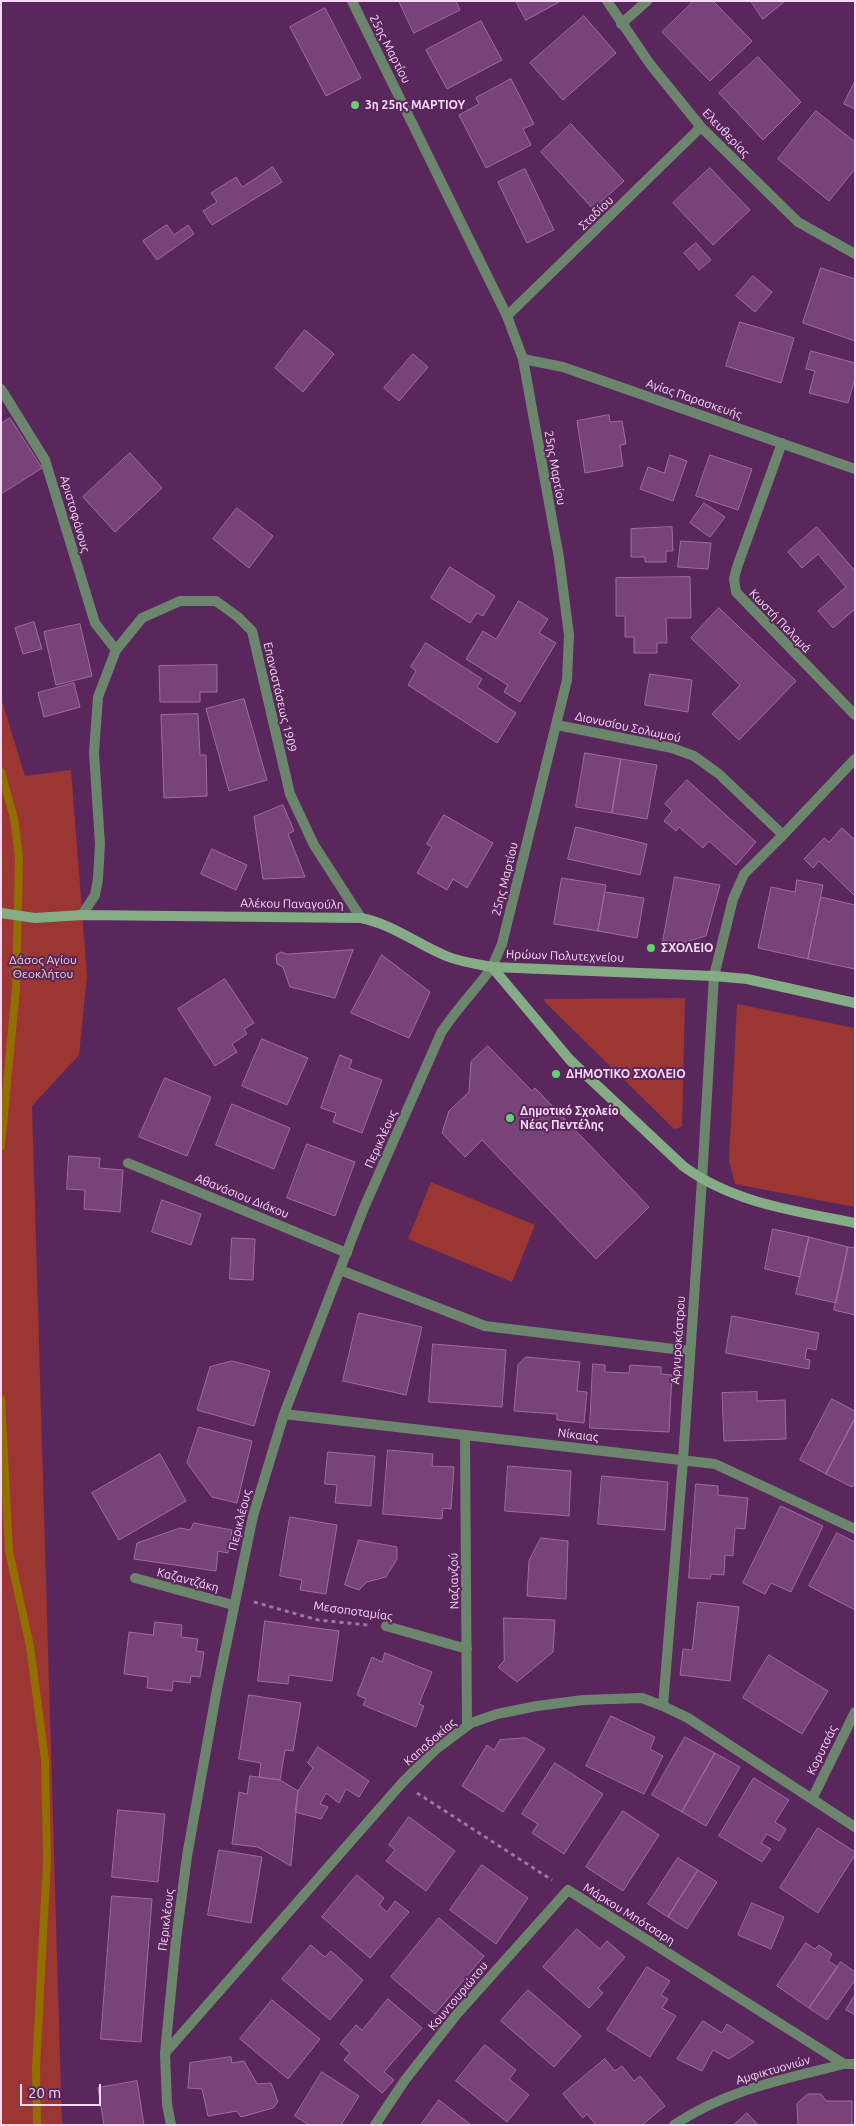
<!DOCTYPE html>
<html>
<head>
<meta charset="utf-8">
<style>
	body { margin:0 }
	#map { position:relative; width:856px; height:2126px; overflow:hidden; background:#59275c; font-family:Ubuntu,sans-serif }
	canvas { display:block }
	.frame { position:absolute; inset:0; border:2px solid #f7d8f7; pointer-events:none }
	.scale { position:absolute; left:20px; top:2084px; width:81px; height:22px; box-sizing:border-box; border:2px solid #f7d8f7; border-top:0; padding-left:6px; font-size:15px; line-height:18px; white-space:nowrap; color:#f7d8f7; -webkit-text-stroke:4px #59275c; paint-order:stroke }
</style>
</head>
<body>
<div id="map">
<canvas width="856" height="2126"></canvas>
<div class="frame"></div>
<div class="scale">20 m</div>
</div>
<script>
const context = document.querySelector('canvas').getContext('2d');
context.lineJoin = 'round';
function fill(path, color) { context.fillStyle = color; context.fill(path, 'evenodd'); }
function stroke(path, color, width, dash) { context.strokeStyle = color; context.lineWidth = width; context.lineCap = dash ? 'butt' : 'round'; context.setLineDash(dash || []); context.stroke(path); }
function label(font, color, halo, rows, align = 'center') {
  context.font = font + ' Ubuntu,sans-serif'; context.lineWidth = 4; context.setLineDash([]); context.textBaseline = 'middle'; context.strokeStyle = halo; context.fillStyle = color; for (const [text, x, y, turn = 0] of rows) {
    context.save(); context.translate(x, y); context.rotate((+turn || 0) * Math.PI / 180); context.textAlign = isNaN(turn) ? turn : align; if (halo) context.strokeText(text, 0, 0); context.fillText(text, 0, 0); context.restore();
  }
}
fill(new Path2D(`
	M1,698L25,776L71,770L87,975L79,1055L32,1106L62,2125H1Z
	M685,998L682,1127L674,1129L545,1002L544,999Z
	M737,1004L855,1028V1207L735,1184L729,1160Z
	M431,1182L535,1225L512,1282L408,1239Z`), '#9c3633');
stroke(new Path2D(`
	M1,772L14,818L19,858L16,988L1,1146
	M1,1399L9,1551L30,1646L45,1760L47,1861L36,2067L37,2125`), '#936e01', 8);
const building = new Path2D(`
	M399,1H456L460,10L414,33Z
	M516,1H561L526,20Z
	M694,1H713L752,41L710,81L662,32Z
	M751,1H785L763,19Z
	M325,8L361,78L326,96L290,27Z
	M584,16L616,53L563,100L530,63Z
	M481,21L502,60L447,89L426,50Z
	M758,57L801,102L763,140L719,93Z
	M511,79L534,124L523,129L531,145L486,168L459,115L479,104L476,98Z
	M855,81V109L844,104Z
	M816,111L855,142V169L829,201L778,159Z
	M571,124L624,181L593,209L541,152Z
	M273,167L282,182L212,225L203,211L217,202L211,193L236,177L242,187Z
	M710,168L750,210L713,245L673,203Z
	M525,169L554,230L527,243L498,182Z
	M167,225L174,235L188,225L194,234L157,260L143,241Z
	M696,243L711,260L699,270L684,253Z
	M821,268L855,279V341L803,323Z
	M753,276L772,292L755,312L736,296Z
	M740,322L794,338L781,383L726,366Z
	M305,330L334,354L303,392L275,368Z
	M811,351L855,363V378L848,403L809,393L815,371L806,369Z
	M413,354L428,367L399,401L384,388Z
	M609,415L610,422L622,421L626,444L620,445L623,466L585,473L577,421Z
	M10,418L42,468L1,494V424Z
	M130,453L162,488L115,532L83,497Z
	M670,455L687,461L673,501L640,489L648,467L664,473Z
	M710,455L752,469L738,510L696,496Z
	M704,503L725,517L710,537L690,523Z
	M237,508L273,536L249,568L213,539Z
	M672,527L673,551H666V562H645V557H631V529Z
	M817,527L855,571V609L833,628L818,611L846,587L818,554L802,568L788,552Z
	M681,541L711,543L708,569L678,567Z
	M450,567L495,596L483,616L477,613L470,623L431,598Z
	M690,577L691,618H666L667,643H657V653H634V637H625V616H616V578Z
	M519,601L548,619L539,633L556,643L520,702L504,692L508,685L466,659L483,631L496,639Z
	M719,608L796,681L739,740L712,714L740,685L691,638Z
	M34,622L42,649L23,654L15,628Z
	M80,624L92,676L56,685L44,632Z
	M426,643L482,679L477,687L516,713L497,743L408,685L416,671L411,667Z
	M217,665V692H200V702H160L159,666Z
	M650,674L692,680L688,712L645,705Z
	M74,683L80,707L44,717L38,693Z
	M244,699L267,780L229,791L206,709Z
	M198,714L200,755H206L207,796L164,798L161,715Z
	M585,753L621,759L612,813L576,807Z
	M621,759L657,765L647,819L612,813Z
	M687,780L756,842L736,865L709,841L703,848L679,827L676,831L664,821L672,811L665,804Z
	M283,805L294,831L288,834L305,877L263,879L254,817Z
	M444,815L493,843L467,888L453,879L447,890L417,873L432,847L427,844Z
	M576,827L647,844L640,875L568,859Z
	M842,828L855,840V896L819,861L813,868L804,859L824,838L829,842Z
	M212,849L247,865L236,890L201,874Z
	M675,877L720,885L706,936L685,942L663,941Z
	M562,878L606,885L598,931L554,924Z
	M797,880L823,885L808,959L758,948L771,887L795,892Z
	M605,892L644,898L637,938L598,931Z
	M821,897L855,905V969L808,959Z
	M353,950L335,998L290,987L283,967L277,964L276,955L281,952L287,954Z
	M382,955L430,992L409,1038L351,1013Z
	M225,979L254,1023L244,1029L247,1034L232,1044L237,1052L215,1066L178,1009Z
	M262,1039L308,1058L287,1105L242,1086Z
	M488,1046L532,1091L535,1088L649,1207L596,1259L482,1140L465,1157L442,1133L449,1111L469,1092L471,1062Z
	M340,1055L352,1060L349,1068L382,1080L362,1133L333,1122L336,1113L321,1108Z
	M165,1078L211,1097L187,1156L139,1137Z
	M232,1104L290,1128L274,1169L216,1145Z
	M307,1144L355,1162L335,1216L287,1198Z
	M69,1156L100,1158L99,1168L123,1170L120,1212L84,1209L85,1190L67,1189Z
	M162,1200L201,1214L191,1245L152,1232Z
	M773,1229L809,1237L800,1277L765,1269Z
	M809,1237L848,1247L836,1303L796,1294Z
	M232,1238L255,1239L253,1280L230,1279Z
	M848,1247L855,1248V1315L834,1310Z
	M359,1313L422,1327L406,1395L343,1381Z
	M732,1316L819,1333L816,1350L807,1348L805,1359L810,1360L809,1369L726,1353Z
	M433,1344L506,1350L502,1407L429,1402Z
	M526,1357L580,1362L577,1391L587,1392L584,1423L557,1420V1414L514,1411L518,1365Z
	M232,1361L270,1371L254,1426L197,1410L210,1367Z
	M593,1364L605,1365V1372L629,1373L630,1365L661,1367V1374L672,1375L669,1432L590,1428Z
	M757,1392V1401L785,1400L786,1439L724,1441L722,1393Z
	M832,1399L855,1411V1418L826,1474L800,1460Z
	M855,1418V1481L852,1487L826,1474Z
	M199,1427L252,1441L237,1503L212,1497L187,1463Z
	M388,1450L433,1454L432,1466L454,1467L451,1509L443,1508L442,1519L383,1514Z
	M328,1452L375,1456L371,1506L335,1503L337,1485L325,1484Z
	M160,1454L186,1501L119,1540L92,1493Z
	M508,1466L571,1471L569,1516L505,1511Z
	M602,1476L668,1482L665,1530L598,1524Z
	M696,1484L718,1486V1495L748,1498L745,1529L735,1528L733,1556L725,1555L724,1575L711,1574L710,1579L689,1578Z
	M781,1506L823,1526L791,1592L771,1583L765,1594L743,1583Z
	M290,1517L337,1525L326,1594L300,1590L302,1580L280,1576Z
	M194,1523L232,1530L228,1553L218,1551L216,1571L134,1559L137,1543L180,1528L190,1530Z
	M837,1533L855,1542V1610L809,1586Z
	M541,1538L568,1541L566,1599L527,1596L529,1561Z
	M359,1540L397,1547V1559L386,1577L367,1582L359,1590L345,1585Z
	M698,1602L739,1607L730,1681L680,1675L683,1649L692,1650Z
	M504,1618L555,1620L553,1652L517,1682L498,1667L504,1661Z
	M265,1621L339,1631L332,1681L289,1675L288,1684L258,1681Z
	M155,1622L182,1625L181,1637L198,1639L196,1651L204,1652L200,1677L191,1676L190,1683L173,1681L172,1691L147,1688L148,1677L124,1674L129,1632L153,1635Z
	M385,1653L432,1672L419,1704L424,1706L416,1727L363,1705L366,1699L357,1695L372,1657L382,1662Z
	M769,1655L828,1691L802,1734L743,1698Z
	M249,1695L301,1703L293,1751L285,1750L280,1780L259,1777L261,1763L239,1759Z
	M611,1716L655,1737L650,1749L663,1756L644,1794L586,1766Z
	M685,1737L715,1753L682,1812L652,1795Z
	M526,1738L545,1749L503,1812L462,1786L487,1745L494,1750L500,1740Z
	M318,1747L369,1781L359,1797L346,1789L339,1803L326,1793L320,1804L328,1807L321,1819L295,1812L298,1791L313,1768L308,1763Z
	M715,1753L740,1767L706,1826L682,1812Z
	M555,1763L603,1794L564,1854L532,1833L538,1824L522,1814Z
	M250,1776L280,1780L298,1791L291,1866L258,1847L232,1844L239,1792L247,1794Z
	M754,1778L789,1800L775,1822L786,1829L779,1841L767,1834L761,1843L771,1849L762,1862L719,1836Z
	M118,1810L165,1814L158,1882L112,1877Z
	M623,1811L659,1835L623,1891L586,1867Z
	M409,1817L455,1851L426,1891L386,1861L395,1850L389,1845Z
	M818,1828L855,1852V1855L818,1913L780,1888Z
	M219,1850L262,1857L251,1923L208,1915Z
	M678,1858L698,1870L668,1917L648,1904Z
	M482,1865L528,1898L496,1944L450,1910Z
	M698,1870L717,1882L687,1929L668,1917Z
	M357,1875L384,1898L379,1905L387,1912L395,1901L409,1912L370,1958L322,1917Z
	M112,1896L152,1899L141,2042L101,2039Z
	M752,1903L784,1917L771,1949L738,1935Z
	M439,1918L484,1956L435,2014L391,1977Z
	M577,1929L600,1949L607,1941L625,1957L598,1988L603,1993L589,2008L543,1967Z
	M806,1943L815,1949L819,1945L832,1954L828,1961L838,1967L809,2008L777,1986Z
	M311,1945L325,1957L331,1951L363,1980L330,2020L282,1979Z
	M841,1962L855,1972V1980L827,2020L809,2008Z
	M647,1967L670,1981L661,1995L668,1999L662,2008L676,2016L650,2057L607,2030Z
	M528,1990L581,2036L554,2067L501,2021Z
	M855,1995V2015L846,2010Z
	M388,1999L422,2028L384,2072L394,2080L382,2093L344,2060L350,2053L340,2044L356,2025L362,2030Z
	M272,2000L320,2039L288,2079L240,2039Z
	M703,2021L722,2033L727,2024L754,2042L729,2059L713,2050L702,2071L677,2059Z
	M485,2045L516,2070L509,2079L529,2095L507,2122L456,2081Z
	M231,2057L232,2063L244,2061L257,2084L271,2083L278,2102L273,2108L241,2117L237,2111L208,2116L202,2089L188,2088L190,2063Z
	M605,2059L615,2071L622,2066L634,2081L640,2076L665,2106L642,2125H596L587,2114L583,2118L563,2094Z
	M322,2072L359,2096L341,2125H309L295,2116Z
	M137,2081L144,2125H104L98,2088Z
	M808,2094H821L826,2101H852V2125H798L797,2104Z
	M439,2100L471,2125H421Z
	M747,2113L758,2125H734Z`);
fill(building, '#774379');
stroke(building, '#a16aa3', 1);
stroke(new Path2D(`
	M254,1602L318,1620L368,1625
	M417,1793L552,1880`), '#9e75a0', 3, [4, 4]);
stroke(new Path2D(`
	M1,389L45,460L95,623L116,650`), '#6c866d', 10);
stroke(new Path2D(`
	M621,24L647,1`), '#6c866d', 10);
stroke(new Path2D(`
	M607,1L650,64L701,127L798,222L855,254
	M507,316L701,127
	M523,359L563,367L855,469
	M782,443L737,567L734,579L736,592L855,715
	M557,725L672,748L694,756L719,774L783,835
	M82,915L95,895L98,879L100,844L94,753L98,697L116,650L142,618L180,601H216L238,617L252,631L290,794L314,845L361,918
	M128,1163L347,1253
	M340,1270L485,1326L690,1351
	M284,1414L715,1464L855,1529
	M465,1435L467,1726
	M135,1578L233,1605
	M386,1626L467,1649
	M663,1706L683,1460L702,1180L714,976L733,899L744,874L783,835L855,759
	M812,1799L855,1712
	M165,2053L402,1783L435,1750L471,1723L497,1714L537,1706L583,1700L642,1698L663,1706L688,1718L855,1827
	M171,2125L167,2104L165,2053L176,1940L187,1856L217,1689L253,1516L284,1414L363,1210L441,1033C456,1009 476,990 492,967
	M375,2125L405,2080L457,2014L568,1890L844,2064
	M674,2125C726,2090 784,2079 844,2064H855`), '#6c866d', 10);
stroke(new Path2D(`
	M352,1L507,316L523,359L559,558L569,635L567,680L502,944L492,967`), '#6c866d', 10);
stroke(new Path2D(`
	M1,913L35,918L82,915L361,918C392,924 417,944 446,956C461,962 476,964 492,967L714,976L747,979L855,1003
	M492,967L570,1060L683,1166C733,1203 795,1211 855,1223`), '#84ad85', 10);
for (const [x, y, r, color] of [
	[355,105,5,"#5fd56b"],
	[651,948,5,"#5fd56b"],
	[556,1074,5,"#5fd56b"],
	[510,1118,5,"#5fd56b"]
]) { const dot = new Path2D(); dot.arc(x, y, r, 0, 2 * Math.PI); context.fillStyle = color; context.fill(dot); stroke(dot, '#59275c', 2); }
label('12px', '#f7d8f7', '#59275c', [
	["25ης Μαρτίου",390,49,63],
	["Ελευθερίας",726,133,46],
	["Σταδίου",596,213,-44],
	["Αγίας Παρασκευής",694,399,19],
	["25ης Μαρτίου",555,468,80],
	["Αριστοφάνους",75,514,74],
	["Κωστή Παλαμά",780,621,46],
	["Επαναστάσεως 1909",280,697,77],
	["Διονυσίου Σολωμού",628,727,12],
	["25ης Μαρτίου",505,879,-76],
	["Αλέκου Παναγούλη",292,904,1],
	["Ηρώων Πολυτεχνείου",565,956,2],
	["Περικλέους",381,1139,-66],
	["Αθανάσιου Διάκου",242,1196,22],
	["Αργυροκάστρου",678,1340,-86],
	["Νίκαιας",578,1435,7],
	["Περικλέους",240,1520,-76],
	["Καζαντζάκη",188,1580,15],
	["Ναζιανζού",454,1581,-91],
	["Μεσοποταμίας",353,1611,8],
	["Καπαδοκίας",430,1742,-41],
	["Κορυτσάς",822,1750,-64],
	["Μάρκου Μπότσαρη",629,1914,32],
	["Περικλέους",166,1920,-83],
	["Κουντουριώτου",458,1996,-50],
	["Αμφικτυονιών",773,2070,-16]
]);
label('bold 12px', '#f7d8f7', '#59275c', [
	["3η 25ης ΜΑΡΤΙΟΥ",365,105],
	["ΣΧΟΛΕΙΟ",661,948],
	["ΔΗΜΟΤΙΚΟ ΣΧΟΛΕΙΟ",566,1074],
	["Δημοτικό Σχολείο",520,1111],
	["Νέας Πεντέλης",520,1125]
], 'left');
label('12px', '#f0d2ce', '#59275c', [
	["Δάσος Αγίου",43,960],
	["Θεοκλήτου",43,974]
]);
</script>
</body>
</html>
